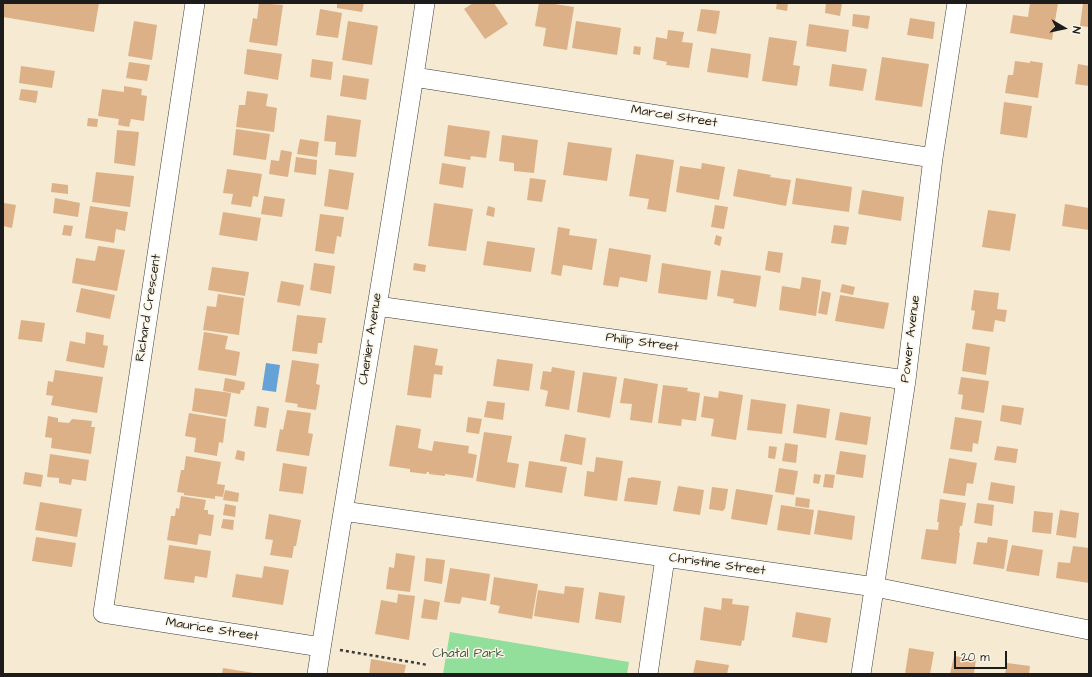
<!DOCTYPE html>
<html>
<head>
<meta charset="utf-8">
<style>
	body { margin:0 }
	#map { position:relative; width:1092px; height:677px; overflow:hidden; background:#f6ead2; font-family:"Architects Daughter",sans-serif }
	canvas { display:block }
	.frame { position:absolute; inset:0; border:4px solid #1c1c1c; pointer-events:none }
	.north { position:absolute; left:1044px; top:8px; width:40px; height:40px; -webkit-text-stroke:3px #fcf5e5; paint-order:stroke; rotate:99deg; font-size:11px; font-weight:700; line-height:16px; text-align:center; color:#1c1c1c }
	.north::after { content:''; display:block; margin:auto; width:14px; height:18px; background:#1c1c1c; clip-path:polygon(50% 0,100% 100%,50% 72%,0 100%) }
	.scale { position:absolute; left:954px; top:651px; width:53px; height:18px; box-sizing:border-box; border:2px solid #1c1c1c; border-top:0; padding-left:5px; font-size:12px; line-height:14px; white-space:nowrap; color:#1c1c1c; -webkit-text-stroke:3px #fcf5e5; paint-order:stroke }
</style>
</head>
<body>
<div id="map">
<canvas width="1092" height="677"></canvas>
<div class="frame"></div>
<div class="north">N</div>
<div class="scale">20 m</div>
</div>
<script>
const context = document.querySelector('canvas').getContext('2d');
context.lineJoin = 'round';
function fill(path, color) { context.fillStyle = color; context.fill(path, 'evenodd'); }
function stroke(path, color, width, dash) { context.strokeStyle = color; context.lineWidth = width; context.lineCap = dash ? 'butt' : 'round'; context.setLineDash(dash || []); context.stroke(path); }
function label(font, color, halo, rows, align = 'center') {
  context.font = font + ' "Architects Daughter",sans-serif'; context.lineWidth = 3; context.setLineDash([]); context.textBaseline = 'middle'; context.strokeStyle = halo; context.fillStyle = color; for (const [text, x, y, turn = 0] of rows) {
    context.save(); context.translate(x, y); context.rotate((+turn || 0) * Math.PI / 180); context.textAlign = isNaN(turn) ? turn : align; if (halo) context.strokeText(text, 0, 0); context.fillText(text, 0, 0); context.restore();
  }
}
fill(new Path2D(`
	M450,632L629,662L627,674H443Z`), '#92de9b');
fill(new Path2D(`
	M266,363L280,365L276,392L262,390Z`), '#67a2d7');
fill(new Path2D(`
	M3,3H99L94,32L3,17Z
	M259,3L283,5L277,46L249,42L253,18L257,19Z
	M337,3H364L362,12L337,8Z
	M473,3H494L508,24L485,39L464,9Z
	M539,3H548L574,7L567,50L543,46L546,28L535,26Z
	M777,3H788L787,11L776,9Z
	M826,3H842L840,16L825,13Z
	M1030,3H1058L1052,40L1010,33L1013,15L1028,17Z
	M1083,3H1089V27L1080,26Z
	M320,9L342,13L338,38L316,35Z
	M701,9L720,11L716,34L697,31Z
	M853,14L870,16L868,29L852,26Z
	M910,18L935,22L933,39L907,35Z
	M134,21L157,25L152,60L128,56Z
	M348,21L378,26L372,65L342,60Z
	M576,21L621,28L617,55L572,48Z
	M809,24L849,30L846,52L806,46Z
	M668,30L684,32L682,42L693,43L689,68L666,65L667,62L653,59L656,37L667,39Z
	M769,37L797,41L793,65L800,66L797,86L762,81Z
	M634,46L641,47L640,55L633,54Z
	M711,48L751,54L748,78L707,72Z
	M247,49L282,54L278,80L244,74Z
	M882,57L929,64L922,107L875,100Z
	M312,59L333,62L331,80L310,77Z
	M1015,61L1030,63V61L1043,63L1038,98L1005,93L1008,75H1013Z
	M129,62L150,65L147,81L126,78Z
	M832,64L867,69L863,91L829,86Z
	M1078,64L1089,66V86L1075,84Z
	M21,66L55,71L52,88L19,83Z
	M343,75L369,79L366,100L340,96Z
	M124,86L142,89L141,95L147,96L144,121L131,119L129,127L118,125L119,119L98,116L102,89L124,92Z
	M21,89L38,91L36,103L19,100Z
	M247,91L268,94L266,106L277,108L274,132L236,127L239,105H245Z
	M1004,102L1032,106L1027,138L1000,134Z
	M327,115L361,120L356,157L335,155L336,142L324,141Z
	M88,118L98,119L97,127L87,126Z
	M448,125L490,131L486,158L471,156L470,160L444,156Z
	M236,129L270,134L266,160L233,155Z
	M117,130L139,132L135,166L114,163Z
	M502,135L538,140L534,173L514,171V163L499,161Z
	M300,139L319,142L317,157L297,154Z
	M568,142L612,148L607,181L563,175Z
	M281,150L292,152L288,177L269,174L271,160L279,161Z
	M636,154L674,160L666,212L647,209L649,199L629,196Z
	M296,157L317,160L316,175L294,172Z
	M442,163L466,167L463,188L439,184Z
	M702,163L725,167L719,200L676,192L680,166L701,169Z
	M227,169L262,174L258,197L253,196L251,207L231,204L233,194L223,193Z
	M329,169L354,173L348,210L324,206Z
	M738,169L771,175L770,177L791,180L786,206L733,196Z
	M96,172L134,176L130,207L92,202Z
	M530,178L546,180L542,202L527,200Z
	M796,178L852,187L849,212L792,204Z
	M52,183L68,185V194L51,192Z
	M862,190L904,197L901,221L858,214Z
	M264,196L285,199L282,217L261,214Z
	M55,198L80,203L78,217L53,213Z
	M4,203L16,205L12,228L3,226Z
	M434,203L473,209L466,251L428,246Z
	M1065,204L1089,208V230L1062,226Z
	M715,205L728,207L724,229L711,227Z
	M90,206L128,212L125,231L116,229L114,243L85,238Z
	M488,206L495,208L494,217L486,215Z
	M988,210L1016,214L1010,251L982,247Z
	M223,212L261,218L257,241L219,235Z
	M320,214L344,217L341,237L337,236L334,254L315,251Z
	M64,225L73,226L71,236L62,235Z
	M834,225L849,227L846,245L831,243Z
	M558,227L570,229L569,235L597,239L592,270L563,265L561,276L551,274Z
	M716,235L722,237L720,246L714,244Z
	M487,241L535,248L531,272L483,265Z
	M98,246L125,250L117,291L72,283L76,258L95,261Z
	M609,248L651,255L647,282L620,277L618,287L603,285Z
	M768,251L783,253L780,273L765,270Z
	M314,263L335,266L331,294L310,290Z
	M414,263L426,265L425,272L413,270Z
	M662,263L711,271L707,300L658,293Z
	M212,267L249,272L245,296L208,290Z
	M721,270L761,276L756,307L733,303L734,299L717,296Z
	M802,277L821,280L816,316L779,310L782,286L800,289Z
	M281,281L304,285L300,306L277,302Z
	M842,284L855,287L853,295L840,292Z
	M81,288L115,295L110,319L76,312Z
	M974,290L999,293L997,309L1007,310L1005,322L995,320L993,332L972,329L975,311L971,310Z
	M822,291L831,293L827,315L818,313Z
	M218,294L244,298L239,335L203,330L207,306L216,307Z
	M840,295L889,303L884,329L835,321Z
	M297,315L326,318L322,343H318L317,354L292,351Z
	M21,320L45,323L42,342L18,339Z
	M86,332L104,335L103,345L108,346L104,368L66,361L70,341L85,344Z
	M204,332L228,336L225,349L240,352L236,376L198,370Z
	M966,343L990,347L986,375L962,371Z
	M414,345L438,349L435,365L443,366L442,375L434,374L431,398L407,395Z
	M497,359L533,364L529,391L493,386Z
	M292,360L319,364L316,384L320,385L316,410L297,407L298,404L285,402Z
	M552,367L575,371L569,410L545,406L548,391L540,389L543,371L551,372Z
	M55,370L103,377L97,413L51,405L53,396L46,395L48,381L53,382Z
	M583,372L617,377L610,418L577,412Z
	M961,377L989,381L984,413L961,409L963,395L958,394Z
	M225,378L245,382L244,390H241L240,394L223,391Z
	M624,378L658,384L652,423L630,420L632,404L620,403Z
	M663,385L688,388L687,391L700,393L696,421L682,419L681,426L658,423Z
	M195,388L231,393L227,417L192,411Z
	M719,391L743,395L736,440L711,436L714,419L701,417L704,396L718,398Z
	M751,399L786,404L782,434L747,430Z
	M487,401L505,403L503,420L484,417Z
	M797,404L830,409L826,438L793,433Z
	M1002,405L1024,408L1021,425L1000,421Z
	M257,406L269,408L266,428L254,426Z
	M287,410L311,413L308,433L313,434L309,456L276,451L280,429L283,430Z
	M840,412L871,417L867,445L835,440Z
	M189,413L226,419L223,443L219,442L217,456L194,452L196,438L185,436Z
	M48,416L58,418V422L69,423L72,419L92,421L91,427H95L91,454L51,448L52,438L45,437Z
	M468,417L482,419L479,434L466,432Z
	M955,417L982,421L978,444L973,443L972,452L950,449Z
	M396,425L421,429L418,448L432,451L434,441L469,446L468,453L477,455L473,478L445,474V476L429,474V472H427L426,474L410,472V469L389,466Z
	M484,432L512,436L507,462L519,464L515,488L476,481Z
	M565,434L586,438L582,465L560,461Z
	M785,443L798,445L796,463L782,461Z
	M769,446L777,447L775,459L768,458Z
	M997,446L1018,449L1016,463L994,460Z
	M237,450L245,452L244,461L235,459Z
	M840,451L866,455L863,478L836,474Z
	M50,454L89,460L86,481L72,479L71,485L59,483V478L47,477Z
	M186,456L221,462L217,484L225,485L223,497L215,496V499L184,495V493L177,492L181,470H184Z
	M596,457L623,461L617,501L584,496L587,471L594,472Z
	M949,458L977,463L973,484L967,483L965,496L943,493Z
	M529,461L567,467L562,493L525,487Z
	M283,463L307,467L303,494L279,491Z
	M779,468L798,471L794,495L775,492Z
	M25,472L43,475L41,487L23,484Z
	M814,474L821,475L819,484L813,483Z
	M825,474L835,475L833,488L823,487Z
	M631,477L661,481L657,505L624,501L628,478H631Z
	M991,482L1015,486L1013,504L988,500Z
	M678,486L704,490L700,515L673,511Z
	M712,487L728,489L725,509H724L723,511L709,509Z
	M736,489L773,495L767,525L731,519Z
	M225,490L239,493L238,502L223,500Z
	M181,496L206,500L204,510H208V514L214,515L211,536L199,534L197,545L167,540L171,516H175L176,508L179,509Z
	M796,497L810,499L809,508L795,506Z
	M940,499L966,503L962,526H960L959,533H960L956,564L921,559L926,529L938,530L939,522H937Z
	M40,502L82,509L77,537L35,530Z
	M977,503L994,505L992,526L974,523Z
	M225,504L236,506L235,517L223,515Z
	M781,505L814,510L810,535L777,530Z
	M818,510L855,516L852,540L814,534Z
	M1060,510L1079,513L1076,538L1056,535Z
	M1034,511L1053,513L1051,534L1032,532Z
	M269,514L301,520L296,546H294L292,558L270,555L273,540L265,539Z
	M223,519L234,520L233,530L221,528Z
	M36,537L76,543L72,567L32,561Z
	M988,537L1008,540L1004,569L973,564L977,542L987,543Z
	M169,545L211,551L207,578L195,576L194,583L164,579Z
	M1012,545L1043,550L1039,576L1006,571Z
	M1073,546L1089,548V583L1056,578L1058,562L1070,563Z
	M396,553L415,556L410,592L386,589L389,567L394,568Z
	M426,558L445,560L442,584L424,581Z
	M264,566L289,570L283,605L232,597L236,574L262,578Z
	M450,568L490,574L486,601L462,597L460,604L444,602Z
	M494,577L538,584L532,619L498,613L500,606L490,604Z
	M565,586L584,588L579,623L534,616L538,590L564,594Z
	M599,592L625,596L621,623L595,619Z
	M398,594L415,596L409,640L375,634L381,600L397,603Z
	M722,598L733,599L732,604L749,606L744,641L742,640L741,646L700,640L704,607L721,610Z
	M424,599L440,602L437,620L421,618Z
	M796,612L831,618L827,643L792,637Z
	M909,648L934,652L930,674H905Z
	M954,656L976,659L974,674H950Z
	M371,659L406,665L404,674H369Z
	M696,660L729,665L727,674H693Z
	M1007,663L1030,666L1029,674H1005Z
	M223,668L254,673V674H222Z`), '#ddb187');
const street = new Path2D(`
	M195,3L103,613L321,647
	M414,77L933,158
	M377,306L906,380
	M343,511L875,587L1089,630
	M317,674C352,450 392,227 425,3
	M648,674L665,558
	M861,674L906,380L933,158L957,3`);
stroke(street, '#3d3b37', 20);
stroke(new Path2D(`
	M340,650L428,665`), '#3d3b37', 2.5, [3, 3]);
stroke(street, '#fff', 19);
label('13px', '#1c1c1c', '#fcf5e5', [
	["Marcel Street",674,117,9],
	["Richard Crescent",149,308,-81],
	["Chenier Avenue",371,339,-81],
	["Power Avenue",911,339,-83],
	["Philip Street",642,343,8],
	["Christine Street",717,565,8],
	["Maurice Street",212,630,9]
]);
label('13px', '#3f5642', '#fcf5e5', [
	["Chatal Park",468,654]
]);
</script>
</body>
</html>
